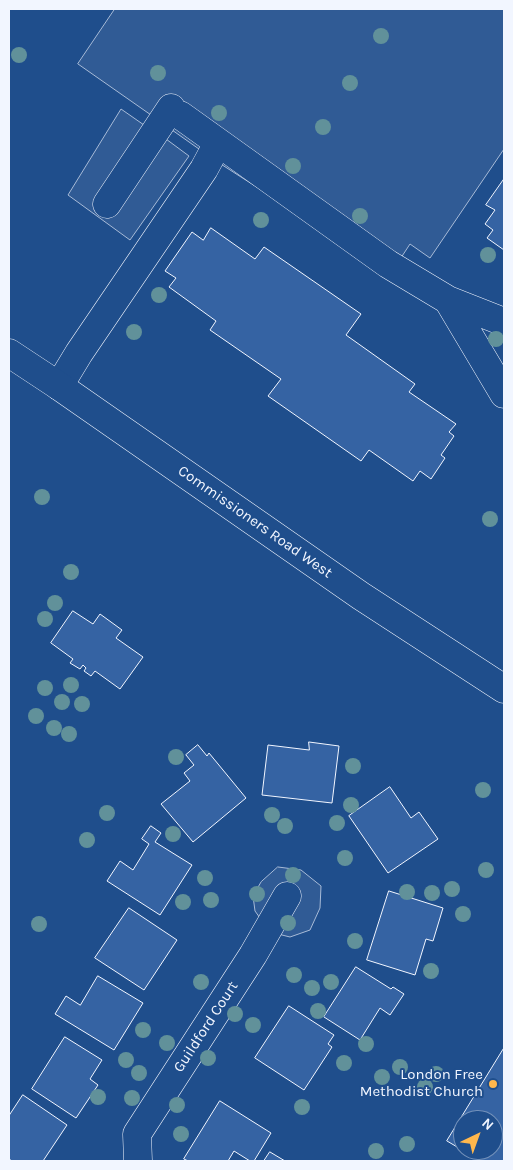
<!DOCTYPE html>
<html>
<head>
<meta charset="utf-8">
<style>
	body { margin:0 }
	#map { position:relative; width:513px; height:1170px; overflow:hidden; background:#1f4e8c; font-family:Karla,sans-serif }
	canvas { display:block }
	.frame { position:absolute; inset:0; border:10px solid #f2f6ff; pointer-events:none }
	.north { position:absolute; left:453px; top:1110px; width:50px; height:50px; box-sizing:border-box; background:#1f4e8c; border:1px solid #7391ba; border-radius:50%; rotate:42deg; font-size:14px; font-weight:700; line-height:20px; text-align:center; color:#f2f6ff }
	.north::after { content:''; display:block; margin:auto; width:18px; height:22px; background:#ffb74d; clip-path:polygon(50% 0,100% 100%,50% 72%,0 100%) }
</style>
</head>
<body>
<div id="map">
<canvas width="513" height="1170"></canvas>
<div class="frame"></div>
<div class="north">N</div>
</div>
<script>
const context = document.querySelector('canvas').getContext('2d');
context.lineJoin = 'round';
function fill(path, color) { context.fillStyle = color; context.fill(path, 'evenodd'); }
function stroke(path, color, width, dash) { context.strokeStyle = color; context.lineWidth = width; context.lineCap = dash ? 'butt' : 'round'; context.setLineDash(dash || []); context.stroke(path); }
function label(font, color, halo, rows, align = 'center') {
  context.font = font + ' Karla,sans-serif'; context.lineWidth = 4; context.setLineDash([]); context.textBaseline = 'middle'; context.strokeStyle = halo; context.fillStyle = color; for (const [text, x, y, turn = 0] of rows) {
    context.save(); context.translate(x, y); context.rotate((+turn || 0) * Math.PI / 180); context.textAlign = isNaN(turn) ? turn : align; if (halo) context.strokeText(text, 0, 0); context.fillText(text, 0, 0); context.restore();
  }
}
const built = new Path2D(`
	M115,9H504V149L430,258L410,244L391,273L216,161L172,130L166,139L189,156L130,240L68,195L121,109L144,125L151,115L78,64Z
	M278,867L301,870L321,886L320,908L310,930L290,937L270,932L255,911L253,896L261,882Z`);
fill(built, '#305b95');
stroke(built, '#a8bbd7', 1);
const building = new Path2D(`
	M504,179V250L487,238L493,230L485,224L495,210L486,205Z
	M211,228L255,259L264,247L361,314L346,335L415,384L409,392L456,424L449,432L454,436L441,455L445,458L431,479L420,471L413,481L369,450L361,461L268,396L281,379L210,330L216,321L169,287L176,278L165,271L192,232L203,240Z
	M73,611L93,624L100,614L122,630L116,638L143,657L120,689L95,671L91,676L84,671L86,668L83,665L80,669L70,663L73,659L51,643Z
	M309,742L339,746L332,803L262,795L268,745L309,750Z
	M198,745L207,756L209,753L246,798L193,842L161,804L190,781L184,773L194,765L186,755Z
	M390,787L411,818L419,812L438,839L388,873L349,816Z
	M151,826L161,833L155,842L192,865L160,915L107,881L120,861L133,870L149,844L142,839Z
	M389,891L443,908L433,941L426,939L415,975L367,960Z
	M129,908L177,940L144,990L95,958Z
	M356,967L391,989L393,987L404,994L390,1015L380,1008L360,1040L324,1017Z
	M98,976L143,1003L114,1050L55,1014L66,996L80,1005Z
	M289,1006L334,1035L328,1044L332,1047L304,1090L255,1058Z
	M65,1037L102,1060L90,1079L98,1085L76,1118L32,1089Z
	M504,1048V1161H481L447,1141ZM463,1120H493V1150H463Z
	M23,1095L67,1125L43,1161H12L9,1159V1116Z
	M220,1101L271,1133L254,1161H250L234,1151L228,1161H188L184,1159Z
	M270,1152L285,1161H264Z`);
fill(building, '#3563a3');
stroke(building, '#f2f6ff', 1);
const minor = new Path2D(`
	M180,115L388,264L448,300L504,322
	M107,204L171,108
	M448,300L504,394
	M59,386L79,353L204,169L218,143
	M138,1161L137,1134L253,955L287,896`);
const major = new Path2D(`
	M9,353L59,386L361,596L504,689`);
stroke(minor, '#f2f6ff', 29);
stroke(major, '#f2f6ff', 29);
stroke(minor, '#1f4e8c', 28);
stroke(major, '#1f4e8c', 28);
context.fillStyle = '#61919a';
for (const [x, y] of [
	[381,36],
	[19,55],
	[158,73],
	[350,83],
	[219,113],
	[323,127],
	[293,166],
	[360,216],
	[261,220],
	[488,255],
	[159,295],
	[134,332],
	[496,339],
	[42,497],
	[490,519],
	[71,572],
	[55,603],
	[45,619],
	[71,685],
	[45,688],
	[62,702],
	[82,704],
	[36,716],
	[54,728],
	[69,734],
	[176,757],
	[353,766],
	[483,790],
	[351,805],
	[107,813],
	[272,815],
	[337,823],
	[285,826],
	[173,834],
	[87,840],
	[345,858],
	[486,870],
	[293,875],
	[205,878],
	[452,889],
	[407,892],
	[432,893],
	[257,894],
	[211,900],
	[183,902],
	[463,914],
	[288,923],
	[39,924],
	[355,941],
	[431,971],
	[294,975],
	[201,982],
	[331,982],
	[312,988],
	[318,1011],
	[235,1014],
	[253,1025],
	[143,1030],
	[167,1043],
	[366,1044],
	[208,1058],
	[126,1060],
	[344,1063],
	[400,1067],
	[139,1073],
	[436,1074],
	[382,1077],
	[425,1087],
	[98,1097],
	[132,1098],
	[177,1105],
	[302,1107],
	[181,1134],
	[407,1144],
	[376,1151]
]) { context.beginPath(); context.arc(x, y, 8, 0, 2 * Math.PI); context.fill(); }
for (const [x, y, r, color] of [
	[493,1084,5,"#ffb74d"]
]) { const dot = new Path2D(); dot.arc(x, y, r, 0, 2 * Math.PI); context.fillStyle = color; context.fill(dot); stroke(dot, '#1f4e8c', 2); }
label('15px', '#f2f6ff', '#1f4e8c', [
	["Commissioners Road West",255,522,35],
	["Guildford Court",206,1027,-57]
]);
label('15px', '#f2f6ff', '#1f4e8c', [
	["London Free",483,1075],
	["Methodist Church",483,1092]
], 'right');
</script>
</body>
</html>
